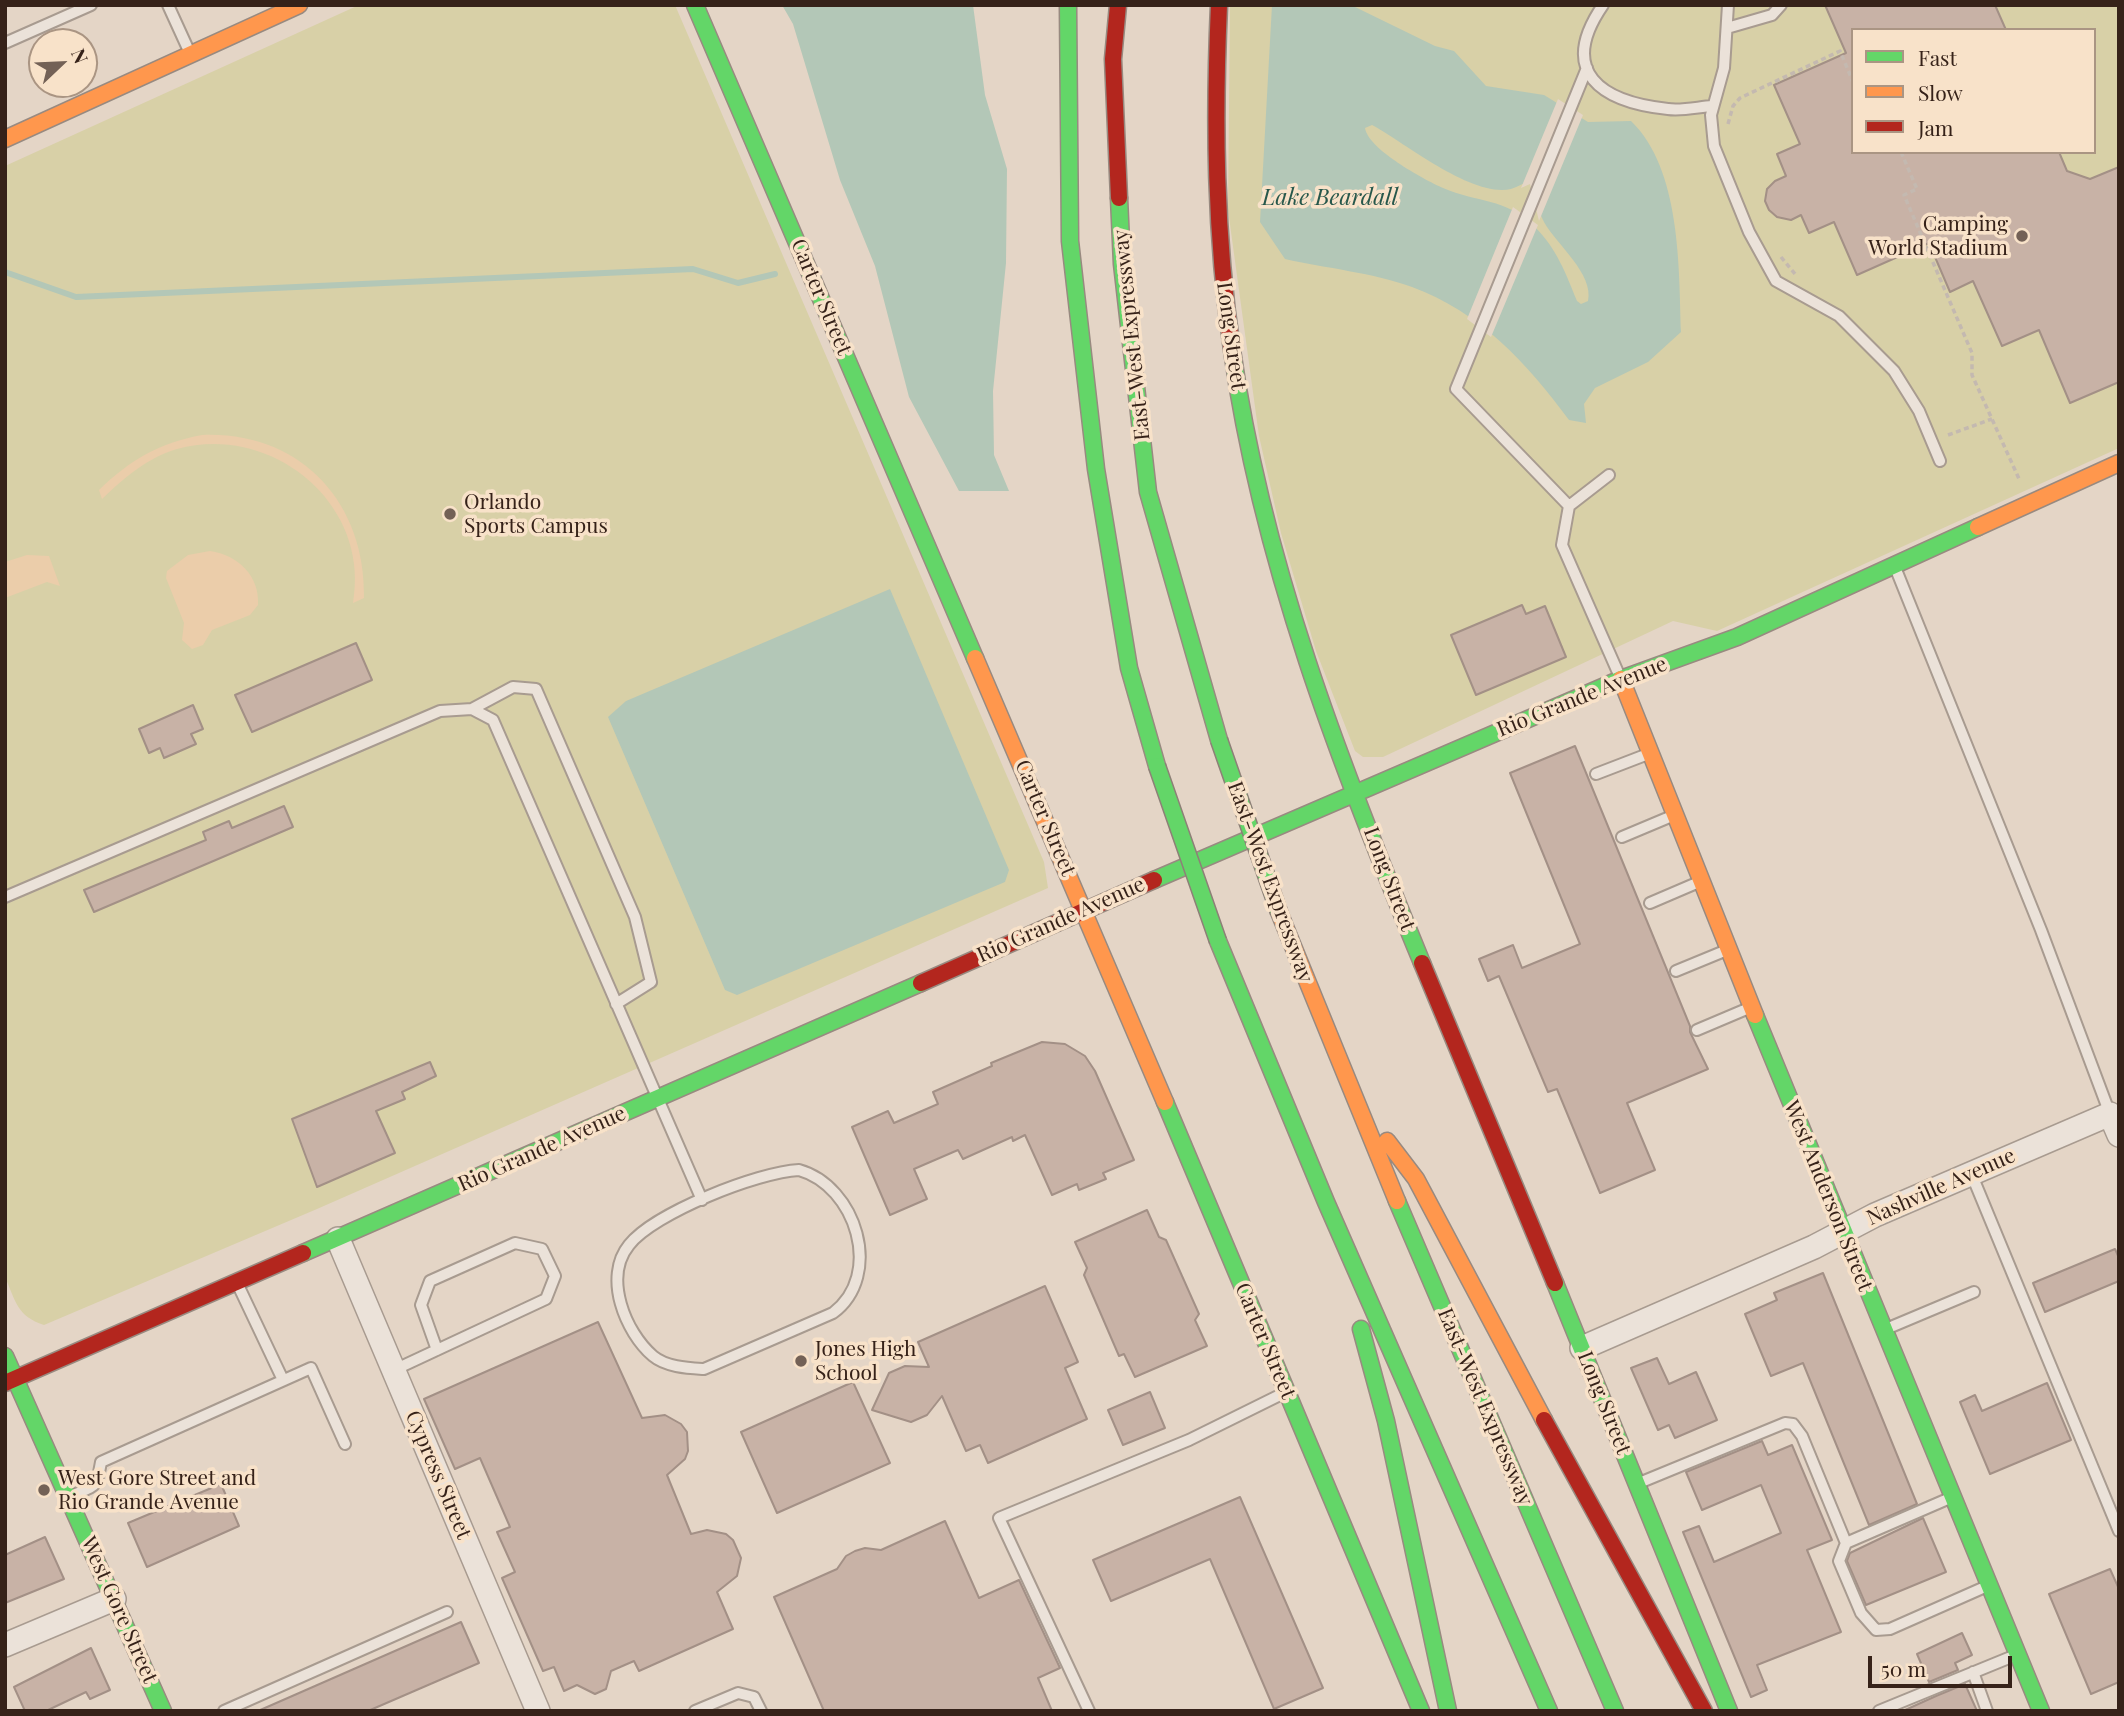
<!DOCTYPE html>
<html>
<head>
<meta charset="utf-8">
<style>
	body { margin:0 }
	#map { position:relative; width:2124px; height:1716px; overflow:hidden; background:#e4d5c6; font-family:"Playfair Display",serif }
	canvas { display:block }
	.frame { position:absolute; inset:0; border:7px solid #362219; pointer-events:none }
	.legend { position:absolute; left:1851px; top:28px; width:245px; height:126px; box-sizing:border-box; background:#f8e2c9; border:2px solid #aa9583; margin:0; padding:9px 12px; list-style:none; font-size:21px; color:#362219 }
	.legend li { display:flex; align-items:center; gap:14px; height:35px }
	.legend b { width:35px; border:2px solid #aa9583 }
	.north { position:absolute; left:28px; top:28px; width:70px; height:70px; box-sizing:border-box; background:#f8e2c9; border:2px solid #aa9583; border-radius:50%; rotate:67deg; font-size:19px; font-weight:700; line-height:28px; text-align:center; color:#362219 }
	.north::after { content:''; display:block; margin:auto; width:24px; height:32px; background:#736156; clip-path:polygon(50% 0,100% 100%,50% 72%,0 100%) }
	.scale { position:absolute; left:1868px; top:1656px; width:144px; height:32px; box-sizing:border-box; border:4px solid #362219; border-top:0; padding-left:9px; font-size:21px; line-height:24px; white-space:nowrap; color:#362219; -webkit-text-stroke:5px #f8e2c9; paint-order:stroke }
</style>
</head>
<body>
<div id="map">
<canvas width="2124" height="1716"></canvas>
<div class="frame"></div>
<ul class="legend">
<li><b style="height:9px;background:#63d668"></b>Fast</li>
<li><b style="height:9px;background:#ff974d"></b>Slow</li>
<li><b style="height:9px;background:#b3261e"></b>Jam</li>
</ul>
<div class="north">N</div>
<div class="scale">50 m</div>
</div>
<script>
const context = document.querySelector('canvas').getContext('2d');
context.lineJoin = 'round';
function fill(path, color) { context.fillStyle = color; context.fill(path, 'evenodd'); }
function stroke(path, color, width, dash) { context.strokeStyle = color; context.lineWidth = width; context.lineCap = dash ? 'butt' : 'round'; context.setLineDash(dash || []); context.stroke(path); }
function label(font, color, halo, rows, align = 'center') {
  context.font = font + ' "Playfair Display",serif'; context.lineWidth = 7; context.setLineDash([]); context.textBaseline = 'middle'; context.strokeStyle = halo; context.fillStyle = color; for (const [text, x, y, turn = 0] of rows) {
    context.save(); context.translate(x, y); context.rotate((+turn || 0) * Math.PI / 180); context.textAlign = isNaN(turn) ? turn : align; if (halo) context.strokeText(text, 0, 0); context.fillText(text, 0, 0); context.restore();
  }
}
fill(new Path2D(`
	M359,5H675L1044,862L1048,888L317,1209L44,1325C17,1316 16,1302 5,1277V166Z
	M1230,5H2119V448L1717,631L1673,621L1383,757H1363L1355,751L1316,651L1281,533L1259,436L1228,210ZM1853,30H2094V152H1853Z`), '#d8d0a7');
fill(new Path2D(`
	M202,435C300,431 366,502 364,598L353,603C371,503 271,423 177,449C147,458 125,477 102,499L99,490C130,460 159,443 202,435Z
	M210,551C238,555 260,576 258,605L250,615L212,630L203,645L192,649L182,640L184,623L166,578L167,571L188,555Z
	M27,555L49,556L60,586L47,582L5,598V562Z`), '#ebcdaa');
fill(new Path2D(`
	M782,5H973L985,95L1007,169L1006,263L993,391L994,455L1009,491H959L909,397L875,266L840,180L793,24Z
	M1272,5H1351L1435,46L1454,51L1486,86L1544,95L1588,122L1631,121C1681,169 1679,268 1681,332L1648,362L1595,388L1584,404L1586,423L1569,420C1527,363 1480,312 1412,287C1374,273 1325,268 1285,259L1260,222ZM1372,125C1404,142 1472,198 1511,189C1518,187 1525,182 1532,180C1535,195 1537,209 1544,222C1557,245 1594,274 1588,301L1581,304L1577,301C1566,274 1557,249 1535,227C1505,197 1477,203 1443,188C1423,179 1368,149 1365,128Z
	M890,589L1009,870L1005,882L737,995L725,990L608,717L626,701Z`), '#b3c7b7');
fill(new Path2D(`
	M1558,99L1583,115L1539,221L1530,184L1521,188Z
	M1513,207L1538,225L1491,337L1467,319Z`), '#e4d5c6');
stroke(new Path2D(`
	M5,272L76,297L693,269L738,283L775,274`), '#b3c7b7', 6);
const building = new Path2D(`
	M1825,5H1995L2006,30H1853V152H2059L2067,171L2090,179L2119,167V382L2070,403L2039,330L2002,346L1973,281L1950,292L1929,243L1857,275L1834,222L1809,233L1801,215L1791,220L1777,217L1769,210L1765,201L1767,189L1775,181L1786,176L1777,154L1800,144L1774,85L1846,53Z
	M1522,605L1526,614L1545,606L1566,657L1476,695L1451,635Z
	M356,643L372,680L252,732L235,695Z
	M193,705L203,729L191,734L196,744L164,758L160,748L149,753L139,729Z
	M1575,746L1690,1026V1032L1708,1069L1627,1103L1655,1170L1600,1193L1557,1089L1548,1092L1499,976L1488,981L1479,959L1513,945L1522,968L1580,944L1510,773Z
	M284,806L293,827L94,912L84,890L206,840L203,832L229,821L232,828Z
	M1042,1042L1065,1044L1085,1056L1095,1071L1134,1160L1103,1173L1106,1179L1079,1190L1077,1184L1052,1195L1025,1135L1013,1141L1012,1137L963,1159L958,1150L914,1169L927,1199L890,1215L852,1127L888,1111L894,1123L938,1104L933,1092L992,1066L991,1063Z
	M430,1062L436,1076L402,1092L405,1099L376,1111L395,1153L317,1187L292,1119Z
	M1147,1210L1159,1237L1166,1240L1199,1314L1195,1320L1207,1346L1135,1377L1124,1354L1119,1356L1084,1275L1087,1268L1075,1242Z
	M2115,1249L2119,1258V1281L2045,1312L2033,1283Z
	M1823,1273L1917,1504L1869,1525L1803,1363L1771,1376L1745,1314L1777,1300L1774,1293Z
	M1045,1286L1078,1362L1065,1368L1087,1419L988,1463L980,1445L966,1451L942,1396L927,1415L911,1422L872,1410L889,1373L905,1366L929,1367L918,1342Z
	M598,1322L642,1418L665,1415L681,1424L687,1432L688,1451L685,1459L667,1475L691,1534L707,1530L726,1534L733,1540L741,1558L737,1576L717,1592L733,1629L639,1671L634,1661L611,1671L606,1689L595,1694L577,1685L564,1691L554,1667L543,1671L502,1578L515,1572L497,1532L510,1527L480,1458L455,1469L424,1399Z
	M1657,1358L1669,1384L1696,1372L1717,1420L1675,1438L1669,1425L1658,1430L1631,1368Z
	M853,1382L890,1463L777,1513L741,1432Z
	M2047,1383L2071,1440L1990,1474L1960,1402L1975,1395L1982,1411Z
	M1150,1392L1165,1428L1123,1445L1108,1410Z
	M1762,1441L1768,1455L1792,1445L1832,1540L1807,1550L1841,1632L1757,1665L1767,1690L1751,1697L1683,1532L1699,1526L1714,1562L1781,1533L1761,1485L1702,1510L1686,1472Z
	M221,1484L239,1526L147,1567L128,1523Z
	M1240,1497L1323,1688L1274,1709L1210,1559L1111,1601L1093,1560Z
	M1923,1518L1946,1572L1866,1605L1847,1561L1850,1553Z
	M945,1521L979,1598L1019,1580L1060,1668L1038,1678L1052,1711H824L774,1597L837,1569L846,1556L855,1551L865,1548L881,1550Z
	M45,1537L64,1579L5,1603V1555Z
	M2110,1569L2119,1589V1682L2091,1694L2049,1594Z
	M461,1622L479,1663L368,1711H258Z
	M1962,1633L1972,1655L1955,1663L1958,1670L1929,1682L1917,1654Z
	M91,1648L110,1690L90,1699L86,1692L46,1711H25L14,1687Z
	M1965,1684L1977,1711H1903L1936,1696Z`);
fill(building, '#c8b2a6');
stroke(building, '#a39086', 2);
const lane = new Path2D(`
	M168,5L189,51
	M1603,5C1557,72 1601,102 1668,109C1682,111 1698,107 1712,106
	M1728,5L1724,68L1711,115L1714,146L1749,232L1776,281L1839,316L1894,371L1919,411L1940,461
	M1727,28L1772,15L1781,5
	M5,43L91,5
	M1609,475L1569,506L1562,545L1620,677
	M1569,506L1456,389L1587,68
	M1895,567L2041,930L2110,1114
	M472,709L513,687L536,689L635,917L651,982L616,1004
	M1596,774L1648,754
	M1622,837L1672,816
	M5,897L440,711L472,709L493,720L702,1200
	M1650,903L1699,882
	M1676,971L1727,950
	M1697,1030L1749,1008
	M799,1170C856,1186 884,1275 833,1313L704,1369C688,1368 666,1367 653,1356C625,1332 603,1277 629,1245C654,1213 758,1172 799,1170Z
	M1971,1173L2119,1531
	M238,1285L283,1380
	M1886,1329L1974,1292
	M394,1370L546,1299L555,1276L542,1249L515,1243L430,1281L421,1305L437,1350
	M1639,1483L1785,1423L1793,1424L1802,1436L1846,1543L1950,1498
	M71,1496C98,1484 96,1489 101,1462L311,1368L345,1444
	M1846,1543L1839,1561L1861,1613L1876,1630L1890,1629L1985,1587
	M1973,1672L1987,1711
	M224,1711L447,1612
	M695,1711L738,1693L754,1697L761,1711
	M1089,1711L999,1518L1189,1440L1284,1393
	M1879,1711L2016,1655`);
const street = new Path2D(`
	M338,1239L538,1711
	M1582,1348L1814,1247L1875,1215L2110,1114L2119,1135
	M5,1645L114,1599`);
const fast = new Path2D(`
	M695,5L975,658
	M1068,5L1070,241L1096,469L1129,668L1157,766
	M1119,198L1122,264L1148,492L1219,740
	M1232,350C1262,563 1340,764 1422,963
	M1154,880L1621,679L1737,637L1978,527
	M1218,941L1326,1202L1549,1711
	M1755,1015L2041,1711
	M1165,1102L1421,1711
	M1397,1201L1615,1711
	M303,1253L921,983
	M1555,1283L1729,1711
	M1361,1329L1386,1421L1448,1711
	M5,1356L163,1711`);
const slow = new Path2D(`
	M5,139L299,5
	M1978,527L2119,463
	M975,658L1165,1102
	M1621,679L1755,1015
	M1279,912L1397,1201
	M1387,1141L1416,1179L1544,1420`);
const jam = new Path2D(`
	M1118,5L1113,59L1119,198
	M1219,5C1214,120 1215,235 1232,350
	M1422,963L1555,1283
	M921,983L1154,880
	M5,1383L303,1253
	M1544,1420L1704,1711`);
stroke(lane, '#a89b90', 14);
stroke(street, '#a89b90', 26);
stroke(fast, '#988a80', 19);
stroke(slow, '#988a80', 19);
stroke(jam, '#988a80', 19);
stroke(new Path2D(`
	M1728,124L1733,106L1740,98L1840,51L1853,82
	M1901,152L1917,189L1904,195L1972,353V375L2020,481
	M1781,257L1795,274
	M1948,435L1992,419`), '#c4b9b0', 3.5, [5, 3.5]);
stroke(lane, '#ebe2d9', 10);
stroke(street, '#ebe2d9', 23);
stroke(fast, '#63d668', 16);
stroke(slow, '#ff974d', 16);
stroke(jam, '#b3261e', 16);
const fastBridge = new Path2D(`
	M1219,740L1279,912
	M1157,766L1218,941`);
stroke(fastBridge, '#8d8077', 19, []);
stroke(fastBridge, '#63d668', 16);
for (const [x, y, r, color] of [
	[2022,236,7,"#736156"],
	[450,514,7,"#736156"],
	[801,1361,7,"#736156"],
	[44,1490,7,"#736156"]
]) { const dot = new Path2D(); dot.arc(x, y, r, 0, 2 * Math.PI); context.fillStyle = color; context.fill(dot); stroke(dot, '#f8e2c9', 2.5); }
label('21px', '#362219', '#f8e2c9', [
	["Camping",2008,224,"right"],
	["World Stadium",2008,248,"right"],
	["Orlando",464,502],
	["Sports Campus",464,526],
	["Jones High",815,1349],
	["School",815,1373],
	["West Gore Street and",58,1478],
	["Rio Grande Avenue",58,1502]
], 'left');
label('21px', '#362219', '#f8e2c9', [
	["Carter Street",821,297,67],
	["East-West Expressway",1132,335,-96],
	["Long Street",1231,336,82],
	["Rio Grande Avenue",1582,697,-22],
	["Carter Street",1045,818,67],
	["Long Street",1389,879,69],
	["East-West Expressway",1270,882,70],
	["Rio Grande Avenue",1061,920,-24],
	["Rio Grande Avenue",542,1149,-24],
	["Nashville Avenue",1941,1187,-24],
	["West Anderson Street",1828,1196,68],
	["Carter Street",1265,1341,67],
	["Long Street",1604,1403,68],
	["East-West Expressway",1485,1407,67],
	["Cypress Street",438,1475,67],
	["West Gore Street",119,1610,66]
]);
label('italic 23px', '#27574b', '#f8e2c9', [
	["Lake Beardall",1330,198]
]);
</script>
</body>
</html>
